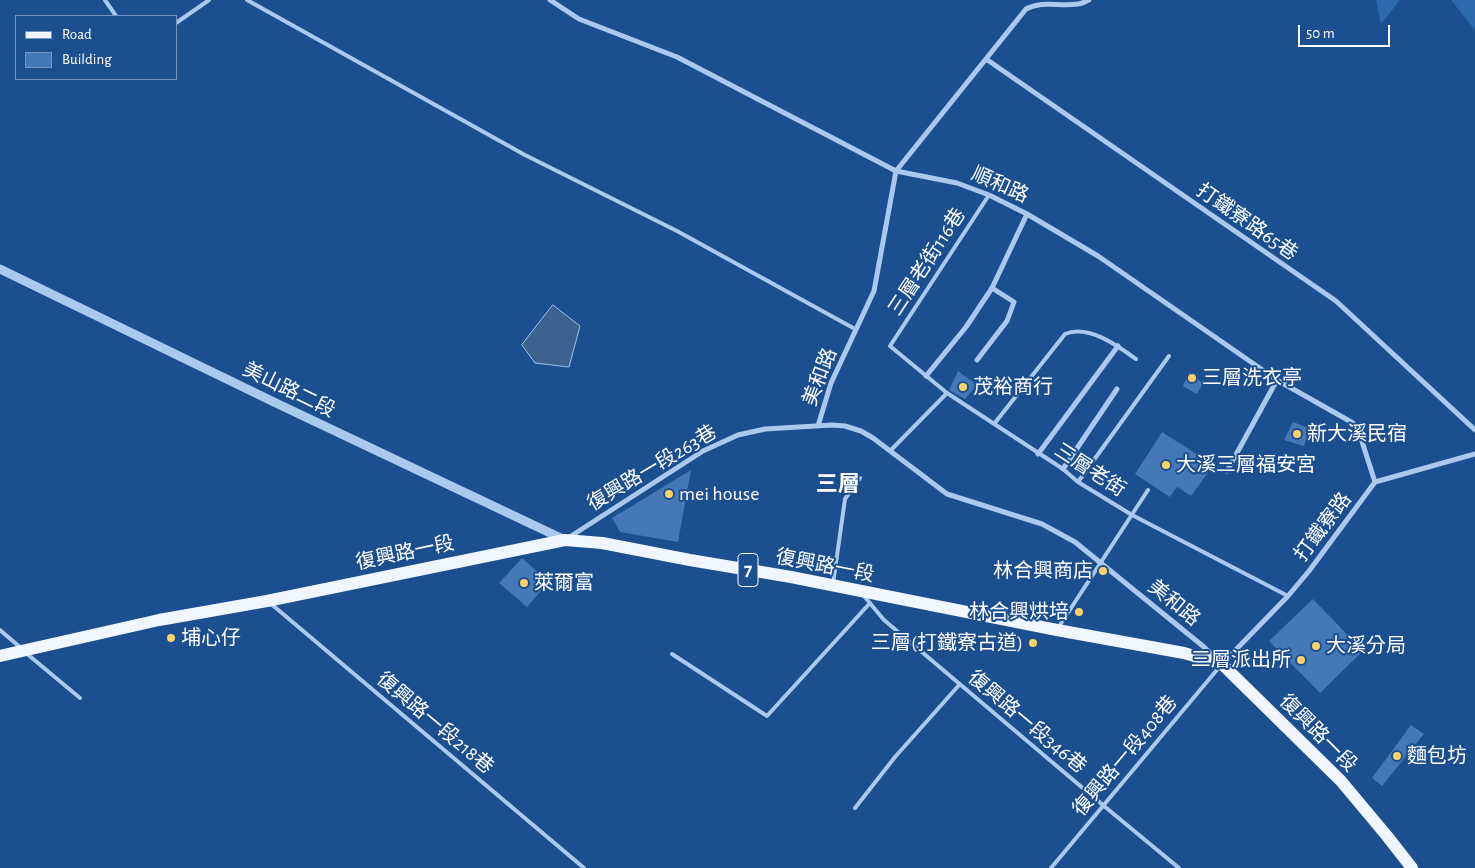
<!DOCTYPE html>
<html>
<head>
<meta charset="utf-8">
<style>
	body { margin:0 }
	#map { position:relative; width:1475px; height:868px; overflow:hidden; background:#1b4f8f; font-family:"Alegreya Sans",sans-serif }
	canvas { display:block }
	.legend { position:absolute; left:15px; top:15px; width:162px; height:65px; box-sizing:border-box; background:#1b4f8f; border:1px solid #7695bc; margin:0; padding:6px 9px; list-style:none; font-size:15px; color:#fff }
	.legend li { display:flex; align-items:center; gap:10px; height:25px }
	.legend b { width:25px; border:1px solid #7695bc }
	.scale { position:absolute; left:1298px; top:25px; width:92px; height:22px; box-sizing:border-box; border:2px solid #fff; border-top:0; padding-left:6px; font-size:15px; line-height:18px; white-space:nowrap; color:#fff; -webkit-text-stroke:4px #1b4f8f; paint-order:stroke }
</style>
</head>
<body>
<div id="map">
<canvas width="1475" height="868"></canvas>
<ul class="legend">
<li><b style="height:6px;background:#f0f6ff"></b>Road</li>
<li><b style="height:14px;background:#4478b7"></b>Building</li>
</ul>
<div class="scale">50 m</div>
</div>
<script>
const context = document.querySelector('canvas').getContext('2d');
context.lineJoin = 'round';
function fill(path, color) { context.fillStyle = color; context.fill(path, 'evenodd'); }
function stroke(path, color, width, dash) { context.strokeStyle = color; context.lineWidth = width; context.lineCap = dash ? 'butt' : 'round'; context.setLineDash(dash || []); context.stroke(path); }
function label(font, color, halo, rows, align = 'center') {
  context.font = font + ' "Alegreya Sans","Noto Sans TC",sans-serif'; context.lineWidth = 4; context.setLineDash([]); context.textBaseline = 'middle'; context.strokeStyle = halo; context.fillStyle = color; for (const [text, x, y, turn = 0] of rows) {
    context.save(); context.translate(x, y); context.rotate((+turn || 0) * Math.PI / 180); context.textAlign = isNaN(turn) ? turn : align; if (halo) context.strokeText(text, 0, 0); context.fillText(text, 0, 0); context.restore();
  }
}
fill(new Path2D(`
	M1376,0H1400L1381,24Z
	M1451,0H1475V30Z`), '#2e69ad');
const water = new Path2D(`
	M553,305L580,326L569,367L535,363L522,345Z`);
fill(water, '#3c6290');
stroke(water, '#9cc4f0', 1);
fill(new Path2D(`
	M958,371L977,385L965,399L949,390Z
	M1189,372L1203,383L1197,394L1183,386Z
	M1293,422L1309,428L1304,446L1284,440Z
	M1162,432L1198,455L1194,461L1209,471L1191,496L1177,487L1170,497L1135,474Z
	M691,470L678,542L620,532L612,518Z
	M522,558L549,582L527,607L499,583Z
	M1313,599L1363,651L1320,693L1269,641Z
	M1411,725L1424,734L1382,786L1372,778Z`), '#4478b7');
stroke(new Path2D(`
	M105,0L116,16
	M247,0L525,155L677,231L855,329
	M176,23L209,0
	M989,195L890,346L947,393L1063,469L1078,482L1132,515L1288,596
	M994,424L1065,334C1088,324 1118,346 1136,359
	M891,450L947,393
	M1078,482L1169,356
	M833,584L845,499L860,478
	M864,596L884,620L1104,806L1179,868
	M270,603L584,868
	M1058,628L1148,490
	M0,630L21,648
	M26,653L80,698
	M672,654L767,716L870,603
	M855,808L895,757L960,684
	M1051,868L1221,665`), '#a9c9ee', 4);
stroke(new Path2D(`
	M550,0L579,19L677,57L896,171L957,183L989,195L1027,214L1098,256L1277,380L1353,423L1358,429L1375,482
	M986,59L1336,301L1475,430
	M977,360L1007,321L1014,302L992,288
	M926,376L966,327L992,288L1027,214
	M818,426L831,383L874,291L896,171L1026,9C1043,0 1059,7 1078,4C1082,4 1086,1 1089,0
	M1038,454L1118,346
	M1063,469L1117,389
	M1227,471L1277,380
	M568,538L703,451L738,435L765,429L832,425L845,426L861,431L873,438L947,494L1042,524L1075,542L1204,647L1222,664L1288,596L1309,571L1375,482L1475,454`), '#a9c9ee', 5);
stroke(new Path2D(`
	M0,269L278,404L565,540`), '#a9c9ee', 9);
stroke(new Path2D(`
	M0,656L159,620L267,601L565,540L602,543L690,560L791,577L1057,630L1184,653L1222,664L1341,781L1387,836L1412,868`), '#f0f6ff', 12);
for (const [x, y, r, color] of [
	[1192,378,5,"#ffd166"],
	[963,387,5,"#ffd166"],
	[1297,434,5,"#ffd166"],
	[1166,465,5,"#ffd166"],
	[669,494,5,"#ffd166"],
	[1103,571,5,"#ffd166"],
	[524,583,5,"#ffd166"],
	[1079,612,5,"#ffd166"],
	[171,638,5,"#ffd166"],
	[1033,643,5,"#ffd166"],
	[1316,646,5,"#ffd166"],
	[1301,660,5,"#ffd166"],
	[1397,756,5,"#ffd166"]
]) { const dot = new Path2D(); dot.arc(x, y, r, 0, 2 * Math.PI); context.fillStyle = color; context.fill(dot); stroke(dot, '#1b4f8f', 2); }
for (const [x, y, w] of [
	[748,570,20]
]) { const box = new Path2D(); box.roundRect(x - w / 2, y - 16.5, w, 33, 4); context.fillStyle = '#1b4f8f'; context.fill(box); stroke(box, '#fff', 1); }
label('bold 19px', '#fff', null, [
	["7",748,570]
]);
label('20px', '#fff', '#1b4f8f', [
	["順和路",1000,185,24],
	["打鐵寮路65巷",1247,222,35],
	["三層老街116巷",927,262,-57],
	["美和路",820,377,-69],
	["美山路二段",289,390,26],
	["復興路一段263巷",652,468,-31],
	["三層老街",1090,470,33],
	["打鐵寮路",1323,527,-53],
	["復興路一段",405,553,-12],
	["復興路一段",825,566,11],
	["美和路",1174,603,39],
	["復興路一段346巷",1027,722,40],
	["復興路一段218巷",435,723,40],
	["復興路一段",1318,733,45],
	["復興路一段408巷",1125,756,-50]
]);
label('20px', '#fff', '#1b4f8f', [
	["三層洗衣亭",1202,378],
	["茂裕商行",973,387],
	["新大溪民宿",1307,434],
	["大溪三層福安宮",1176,465],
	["mei house",679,494],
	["林合興商店",1093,571,"right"],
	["萊爾富",534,583],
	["林合興烘培",1069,612,"right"],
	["埔心仔",181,638],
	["三層(打鐵寮古道)",1023,643,"right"],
	["大溪分局",1326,646],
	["三層派出所",1291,660,"right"],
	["麵包坊",1407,756]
], 'left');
label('bold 22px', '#fff', '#1b4f8f', [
	["三層",838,484]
]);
</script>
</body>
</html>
